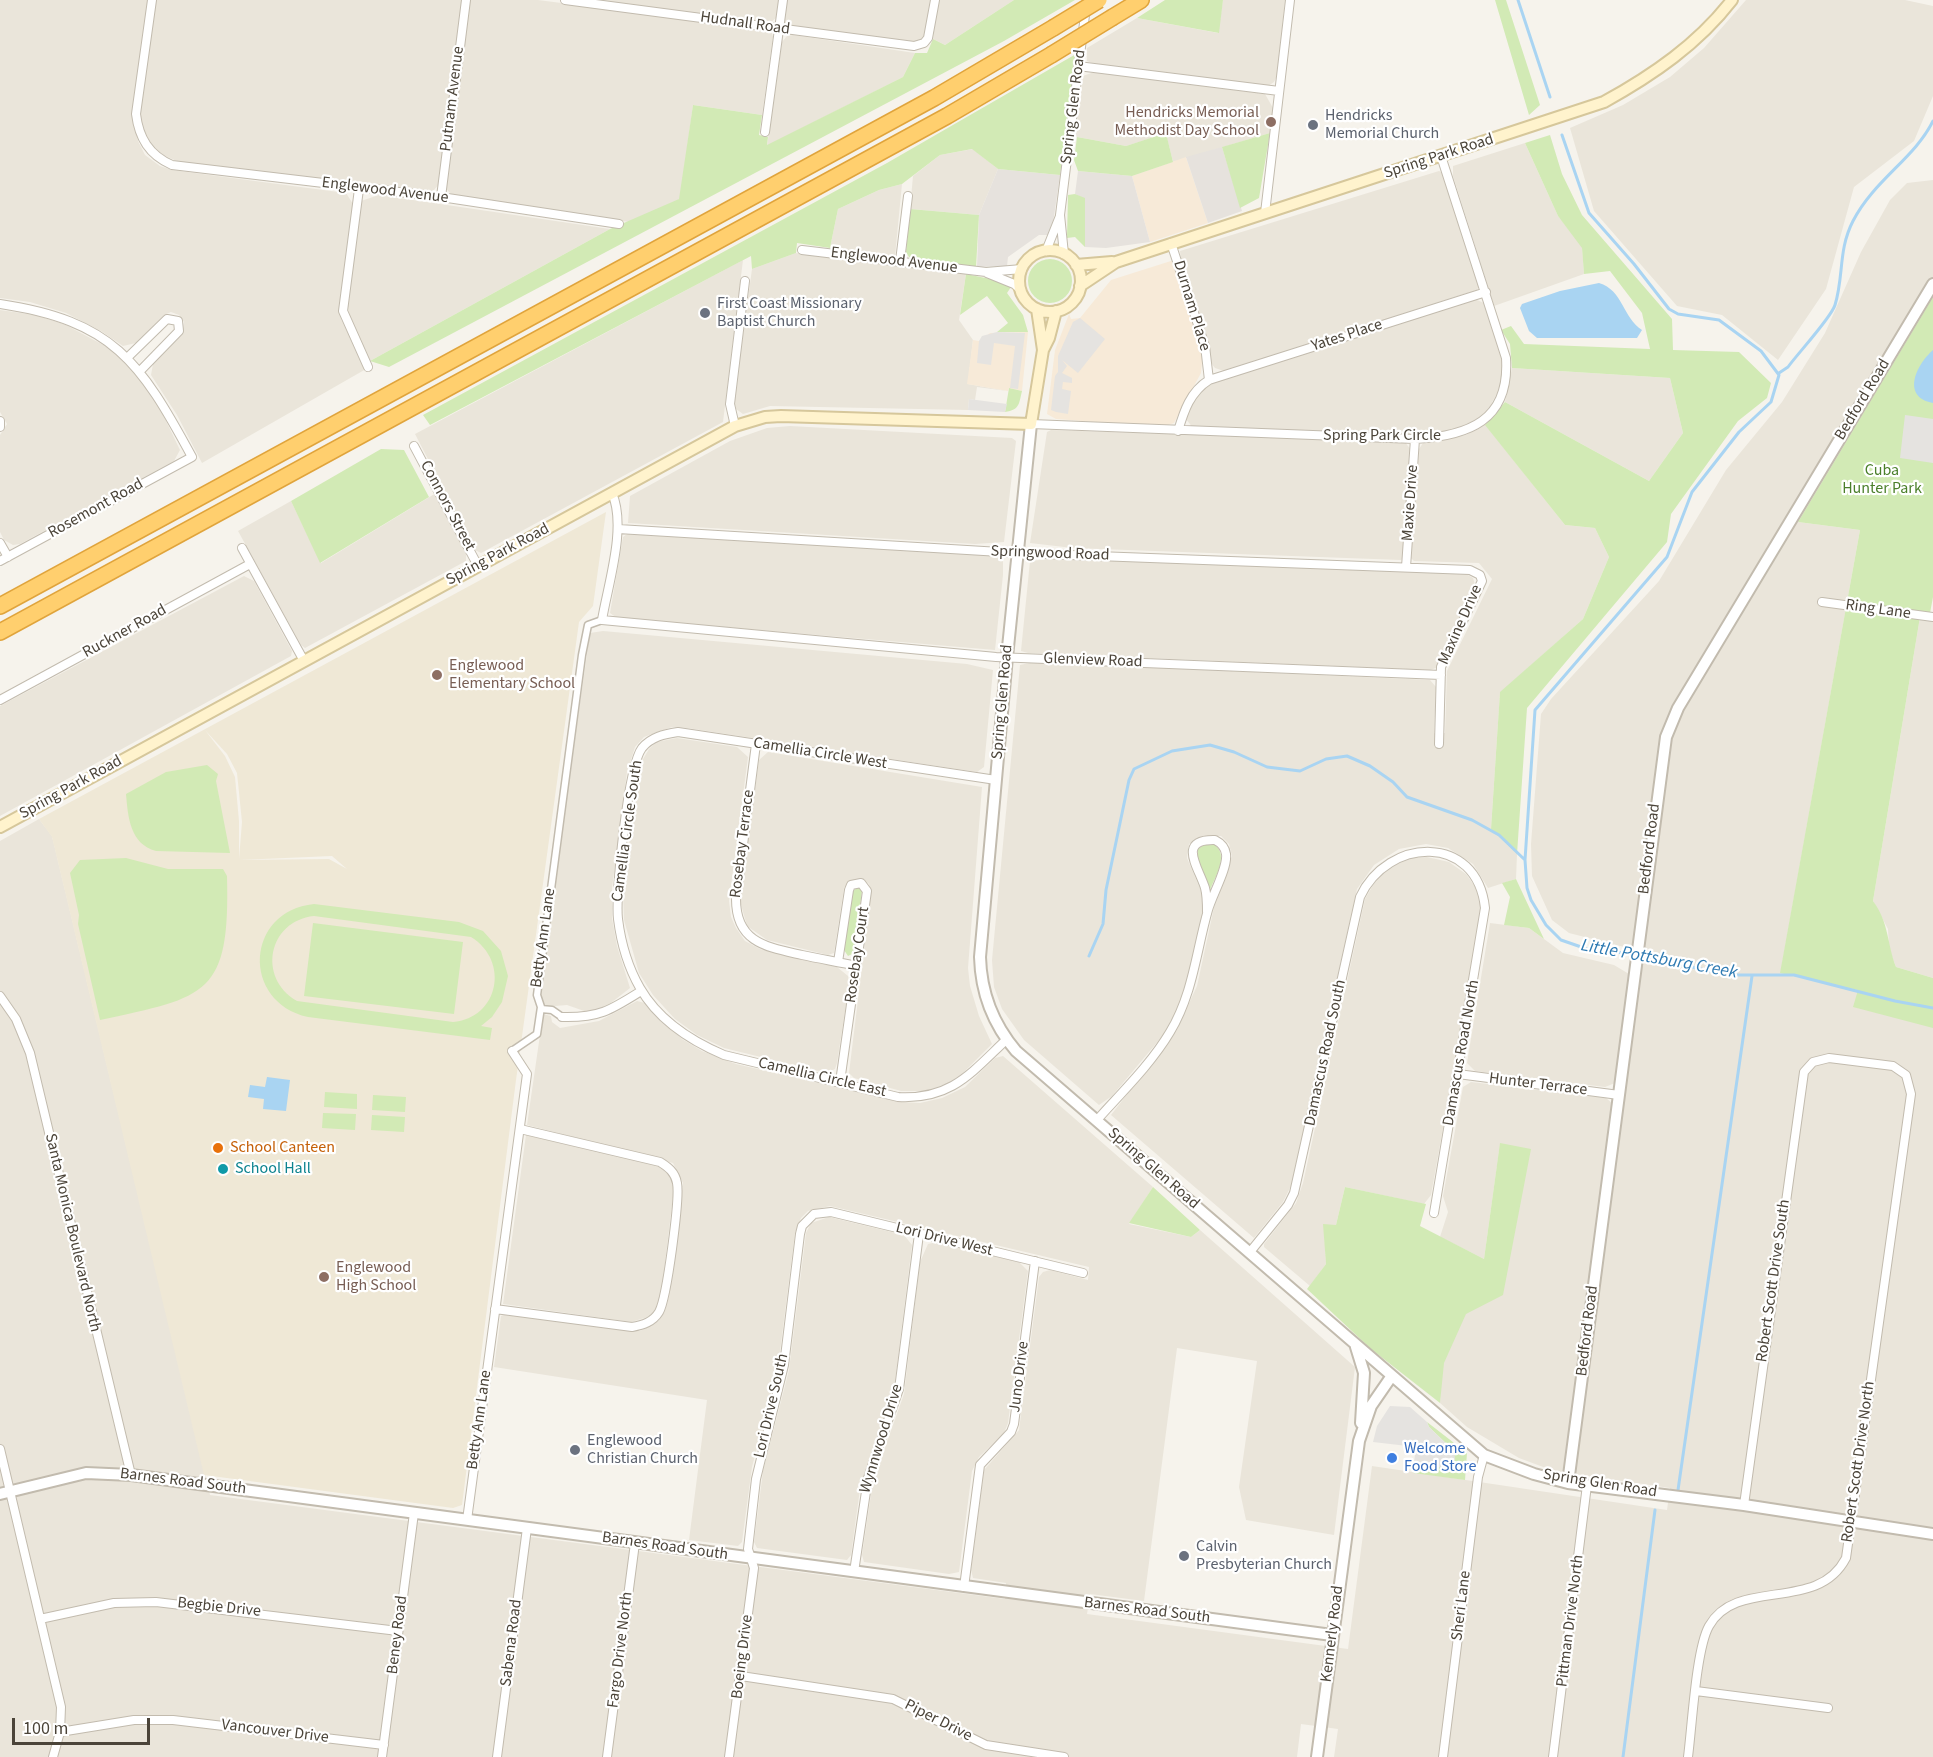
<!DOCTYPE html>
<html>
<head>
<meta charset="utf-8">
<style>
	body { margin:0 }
	#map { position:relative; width:1933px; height:1757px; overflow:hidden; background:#f6f3ec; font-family:"Source Sans 3",sans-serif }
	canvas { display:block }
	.scale { position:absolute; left:12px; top:1718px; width:138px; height:27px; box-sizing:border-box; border:3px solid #4b4439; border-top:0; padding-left:8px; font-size:18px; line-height:21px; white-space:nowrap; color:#4b4439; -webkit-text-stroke:4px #fff; paint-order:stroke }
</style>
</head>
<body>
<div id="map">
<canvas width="1933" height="1757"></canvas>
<div class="scale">100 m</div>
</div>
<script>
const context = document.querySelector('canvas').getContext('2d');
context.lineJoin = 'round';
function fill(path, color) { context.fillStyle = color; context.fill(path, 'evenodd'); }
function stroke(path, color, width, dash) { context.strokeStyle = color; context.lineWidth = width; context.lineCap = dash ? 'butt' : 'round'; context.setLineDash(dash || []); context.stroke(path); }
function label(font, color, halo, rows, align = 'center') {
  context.font = font + ' "Source Sans 3",sans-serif'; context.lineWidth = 4.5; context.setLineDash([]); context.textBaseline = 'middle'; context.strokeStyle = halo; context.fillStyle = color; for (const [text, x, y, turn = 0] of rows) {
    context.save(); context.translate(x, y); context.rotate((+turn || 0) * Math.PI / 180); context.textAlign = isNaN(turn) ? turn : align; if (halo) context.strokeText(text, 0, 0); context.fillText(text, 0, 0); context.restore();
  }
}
fill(new Path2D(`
	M0,0H149L133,113L138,141L145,155L160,166L172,170L346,193L353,204L339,307L341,319L366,369L202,463L177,415L151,375L153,364L182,335L184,322L179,315L171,312L164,315L136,343L123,346L101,331L66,313L30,302L0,298Z
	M155,0H462L439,184L434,190L428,192L183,164L157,152L142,129L140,112Z
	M470,0H538L771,30L773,37L762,115L693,105L680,199L629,222L455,197L447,190L445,185Z
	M597,0H779L777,17L770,23Z
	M786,0H930L925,34L922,40L917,42L786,25L783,21Z
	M938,0H1014L945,45L933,39Z
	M1223,0H1285L1277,76L1274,82L1268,86L1094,64L1087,61V48L1137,18L1218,33Z
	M1746,0H1905L1933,6V96L1914,141L1854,187L1826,289L1778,360L1722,315L1677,306L1594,211L1570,128L1623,105L1670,77L1704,48Z
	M793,35L915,53L903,77L767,146L782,42L787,36Z
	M1094,72L1265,94L1273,108L1270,133L1173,162L1166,134L1126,146L1077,137L1075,135L1083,76Z
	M1525,143L1558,216L1582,245L1584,274L1494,306L1453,176V166Z
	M973,149L998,169L979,215L910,209L913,176L940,155Z
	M1439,171L1443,173L1479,286L1477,290L1224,371L1215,368L1211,363L1210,349L1181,259L1180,251Z
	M1933,180V297L1798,522L1860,530L1782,964L1933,998V1757H1334L1338,1729L1301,1724L1297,1757H0V841L39,819L52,836L210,1495L1005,1599L1006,1583L973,1578L971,1570L984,1470L1019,1430L1039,1277L1043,1272L1050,1270L1088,1280L1089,1267L830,1206L808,1211L801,1218L795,1233L778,1367L752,1467L742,1542L738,1546L689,1540L707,1400L494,1367L501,1316L504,1315L640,1331L658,1321L665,1310L668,1300L683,1183L673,1163L527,1125L543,1014L551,1016L552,1022L560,1028L599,1021L637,1001L645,1003L682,1039L702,1051L736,1064L901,1102L920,1103L942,1098L965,1087L995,1058L1003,1056L1153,1187L1129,1224L1191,1237L1200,1230L1355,1367L1334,1535L1246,1520L1239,1487L1257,1361L1177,1348L1144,1601L1090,1594L1087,1614L1348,1649L1372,1466L1667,1510L1670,1488L1554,1471L1519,1458L1467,1427L1440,1403L1442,1357L1460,1315L1483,1295L1500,1144L1484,1259L1440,1237L1448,1212L1443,1196L1463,1087L1471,1082L1606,1098L1613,1104L1615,1083L1605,1087L1475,1071L1467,1063L1490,923L1529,928L1563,953L1614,965L1629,974L1632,949L1569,933L1552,920L1532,876L1531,844L1541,714L1551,699L1659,581L1726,470L1782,402L1825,333L1861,252L1890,200L1907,183Z
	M902,184L895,256L830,248L838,209L879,190Z
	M379,195L610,229L370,361L349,319L348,306L361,201Z
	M796,253L966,274L959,320L973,340L968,384L1008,391L977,387L975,400L969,399L968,410L770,406L743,414L736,409L734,400L752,269Z
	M743,260L723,422L481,553L475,550L415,434Z
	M1475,299L1486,304L1498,340L1503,363L1501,386L1489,408L1477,421L1452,432L1428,435L1193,428L1186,419L1189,407L1196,395L1215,382Z
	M0,310L35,315L64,324L109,348L138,375L156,400L180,450L174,461L20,544L13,545L4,540L0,532V435L7,424L0,412Z
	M1512,368L1670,378L1683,433L1649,481L1505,402Z
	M1485,424L1565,525L1595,528L1609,557L1583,619L1500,693L1491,829L1517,854L1516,879L1488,888L1473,864L1448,848L1426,844L1399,849L1374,865L1357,889L1291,1186L1283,1202L1254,1238L1111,1115L1176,1031L1197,986L1218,889L1232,856L1229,844L1221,836H1204L1189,844L1187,858L1204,898V912L1192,968L1179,1005L1165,1033L1112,1096L1099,1105L1024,1040L1002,1009L994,987L992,960L1020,665L1033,662L1430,680L1436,687L1434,733H1445L1447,671L1492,579L1479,563L1414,561L1411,558L1419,449L1423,443L1466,435Z
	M790,426L1012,438L1016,441L1004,542L975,544L628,523L630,496L730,441L767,428Z
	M1051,430L1405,442L1411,450L1404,557L1401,560L1073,548L1030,543L1047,432Z
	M436,493L466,552V561L305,648L301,645L238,531L291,501L321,563Z
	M627,534L999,556L1003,557V575L995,650L617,618L610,613L623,537Z
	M1061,558L1465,573L1473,578L1476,588L1436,668L1430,670L1028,653L1021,651L1030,561Z
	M244,576L254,581L292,651L291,656L0,816V706Z
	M1920,617L1933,619V978L1896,967L1889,949L1888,929L1873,901Z
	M603,631L967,664L993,670L984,767L977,772L687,728L672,727L644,737L635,747L627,772L612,888V918L617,946L630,988L607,1006L587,1012L567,1005L543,1007L538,998L590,633Z
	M677,738L737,747L748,757L729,901L731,917L736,928L745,941L760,949L837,967L848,976L849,985L837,1063L835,1069L826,1073L724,1048L697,1035L675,1019L653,995L639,973L624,920L623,893L639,766L649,749L656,742Z
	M768,752L982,787L968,968L970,986L979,1016L992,1044L961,1075L946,1084L925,1091H901L854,1078L849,1073L871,893L869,884L864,880L849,881L844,888L834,953L828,955L767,940L747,926L740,901L759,760Z
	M1427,857L1449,862L1466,874L1477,889L1481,904L1480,922L1431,1195L1424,1204L1345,1187L1336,1225H1324L1326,1264L1310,1286L1264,1247V1244L1296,1203L1303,1183L1365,899L1376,880L1392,866L1413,858Z
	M526,1135L656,1165L670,1175L674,1184L673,1197L661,1296L657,1308L651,1316L631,1322L503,1304Z
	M829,1217L904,1235L912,1245L894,1390L860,1489L851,1555L847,1560L757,1548L754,1542L763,1471L789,1370L806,1233L811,1223Z
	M937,1242L1019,1262L1028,1271L1008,1423L1004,1433L979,1457L972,1471L959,1572L949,1574L864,1562L862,1555L873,1481L904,1394L920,1262L928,1244Z`), '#eae5da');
fill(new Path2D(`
	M1186,157L1208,223L1150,242L1132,176Z
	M1174,260L1203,351L1201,373L1174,423L1162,427L1056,419L1047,414L1055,350L1069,314L1071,319L1080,318L1111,280Z
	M1028,332L1022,391L1009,388L1008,391L967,384L973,340L979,341L990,333Z`), '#f7ead8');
fill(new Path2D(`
	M1222,147L1242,211L1208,223L1186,157Z
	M998,169L1060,175L1053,223L1048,235H1039L1008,257L1007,266L977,267L979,215Z
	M1078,171L1132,176L1150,242L1106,248L1085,247V199L1075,194Z`), '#e6e2dd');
fill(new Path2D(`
	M606,512L593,606L579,622L516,1080L462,1505L453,1508L204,1475L52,837L39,819ZM205,730L227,754L237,773L242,822L239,859V821L235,777L225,756ZM332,856L347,869L329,859L239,860Z`), '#efe8d6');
fill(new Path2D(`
	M1014,0H1075L1004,41L389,367L370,361L610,229L679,199L693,105L762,115L759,135L768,137L767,145L903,77L915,53H927L933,39L945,45Z
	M1165,0H1223L1219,33L1137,18Z
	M1495,0H1506L1540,105L1529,115Z
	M1076,54L1060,175L998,169L972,149L940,155L902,184L879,190L838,209L830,248L797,243L796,253L752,269L751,256L430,425L423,415L887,163Z
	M1166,133L1173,162L1132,176L1078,171L1074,160L1077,137L1126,146Z
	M1270,133L1259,198L1240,208L1222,147Z
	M1550,135L1562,174L1582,215L1672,319L1673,350L1739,352L1771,383L1767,398L1738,421L1671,514L1667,542L1527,708L1517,854L1491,829L1500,692L1583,619L1609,557L1595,528L1565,525L1485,425L1505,402L1649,481L1683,433L1670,378L1512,368L1510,344L1501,330L1511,326L1524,344L1650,349L1642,313L1610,271L1584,274L1582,248L1558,216L1525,143Z
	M1075,194L1085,198V247L1075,237L1067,238L1068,195Z
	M910,209L979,215L976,267L909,257L906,252Z
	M1028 281a22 22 0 1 1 44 0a22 22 0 1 1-44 0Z
	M966,274L1000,281L1011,287L1007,293L1023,315L1028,332H997L1008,323L987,296L960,315Z
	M1933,297V597L1930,613L1920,617L1873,901C1889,922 1887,944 1896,967L1933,978V1028L1853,1007L1858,990L1780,973L1860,530L1798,522Z
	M1009,388L1022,391C1019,403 1020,410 1005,412Z
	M381,449L404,450L429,497L320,563L291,501Z
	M207,765L218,774L216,781L230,853L156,851C130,844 128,817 126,794L166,772Z
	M1206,843L1215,845C1229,856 1215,877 1210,890L1197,860L1198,849Z
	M126,858L168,869H223L227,876C230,995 208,997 100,1020L78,924L79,915L70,873L80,860Z
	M1516,879L1544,939L1529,928L1504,925L1510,897L1502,883Z
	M858,887L862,891L854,953L848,956L844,950L853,891Z
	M314,904L459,922L483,931L501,951L508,976L502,1002L492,1017L481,1026L492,1028L490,1040L308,1017C241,1002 245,911 314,904ZM314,916L471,937C510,961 499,1018 453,1022L297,1001C257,978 268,921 314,916Z
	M313,923L463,942L454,1014L304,996Z
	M325,1092L357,1094V1109L324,1107Z
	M373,1095L406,1097L405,1112L372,1110Z
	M323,1113L356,1114L355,1130L322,1128Z
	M372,1115L405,1117L404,1132L371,1130Z
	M1500,1143L1531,1149L1503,1295L1466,1314L1444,1363L1440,1403L1371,1349L1307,1289L1326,1264L1323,1224L1336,1225L1345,1187L1426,1204L1420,1226L1484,1259Z
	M1153,1187L1200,1230L1191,1237L1129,1223Z
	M1427,1422L1467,1453L1465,1480L1413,1473L1414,1463L1431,1467L1454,1451L1429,1427Z`), '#d2eab5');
fill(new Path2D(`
	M1080,318L1105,339L1078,373L1062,360L1067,366L1062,373L1072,378V383L1063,382L1062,389L1071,391L1068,414L1056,412L1051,410L1055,376L1058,372V356L1073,322Z
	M997,332L1025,333L1018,389L1010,388L1015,346L994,343L991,365L977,363L979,341L982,336Z
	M969,399L1007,404L1005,412L968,410Z
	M1905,415L1933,419V463L1900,458Z
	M1390,1406L1410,1407L1427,1422L1429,1427L1454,1451L1455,1459L1450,1467L1443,1468L1414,1463L1416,1447L1373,1442L1377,1426Z`), '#e5e3e0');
fill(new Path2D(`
	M1599,283C1623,290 1623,318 1642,330L1637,338H1537L1529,331L1520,308L1522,304L1560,291Z
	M1933,350V403C1901,397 1916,365 1933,350Z
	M267,1077L290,1080L286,1111L263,1109L264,1099L248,1097L250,1085L265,1087Z`), '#a9d4f2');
stroke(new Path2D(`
	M1518,0L1550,97
	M1562,135L1589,213L1634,264L1669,309L1678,314L1719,320L1761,351L1779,375L1771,402L1739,432L1692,492L1667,557L1535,710L1525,860L1527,888L1531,900L1546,925L1561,940L1587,949L1634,954
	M1779,373L1788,367C1798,353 1831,318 1835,305C1844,276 1838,250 1853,221C1874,180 1915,158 1933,121
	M1641,955L1726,975H1794L1895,1001L1933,1008
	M1089,956L1103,924L1106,890L1129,780L1134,769L1172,751L1210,745L1234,752L1267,767L1300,771L1326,759L1347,756L1370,766L1393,782L1407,797L1472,820L1499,835L1525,860
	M1678,1490L1752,976
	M1623,1757L1655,1510`), '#a9d4f2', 3);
const pedestrian = new Path2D(`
	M541,1009L552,1010L562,1017
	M512,1051L537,1034L541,1007L537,995L582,655L588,625L602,620`);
const minor = new Path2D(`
	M152,0L136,114C139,138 149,155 172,165L441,197L619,224
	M565,0L914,46L924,43L928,38L935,0
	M1078,66L1279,91
	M765,132L783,0
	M359,189L343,311L368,367
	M441,197L466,0
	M1265,213L1290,0
	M1171,243L1205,346L1209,380
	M802,250L986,272L1022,269
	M1046,251L1060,216
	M1064,254L1060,215L1086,7
	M900,261L908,196
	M987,273L1014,284L1021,290
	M0,304C113,321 140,361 192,457L0,561
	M128,357L167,319L178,321L179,331L141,370
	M0,421V427
	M1031,424L1415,439C1468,436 1510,421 1506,358L1441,156
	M735,426L730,404L745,281
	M1178,431C1184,411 1190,392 1209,380L1486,292
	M414,446L478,566
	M612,493C627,527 608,584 602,620L996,657L1441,675
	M618,529L1017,553L1470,570L1480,575L1482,581L1441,667L1439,744
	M0,543L8,557
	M242,548L304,661
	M1406,567L1415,439
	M1822,602L1933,617
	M0,700L250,564
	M756,744L736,899C736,943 767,947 802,955C820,959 839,962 857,966
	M996,780L678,732C664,734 651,737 642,748C628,766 615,894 618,919C621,943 628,967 640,988C659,1021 691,1041 724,1055L898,1097C951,1100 971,1073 1006,1040
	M838,962L849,890L851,885L861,883L867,891L840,1082
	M0,996L16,1019L30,1053L131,1475
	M562,1017C599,1018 611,1010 641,991
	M1458,1074L1619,1095
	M1097,1120C1122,1092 1151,1064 1170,1032C1193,994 1196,952 1208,910C1212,895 1228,868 1226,854C1225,847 1221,843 1215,840C1176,839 1199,868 1205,888C1207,895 1207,904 1207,912
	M1250,1252L1288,1205L1294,1193L1360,897C1388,837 1477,833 1485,908L1434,1213
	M495,1309L632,1327C643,1325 653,1322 659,1312C667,1298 680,1198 677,1183C675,1172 668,1167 660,1162L520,1129
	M0,1449L61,1707L60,1732L53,1757
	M467,1520L527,1074L512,1051
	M854,1572L868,1478L899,1389L919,1234
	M964,1587L980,1465L1011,1432L1014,1424L1035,1261
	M40,1619L114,1603L156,1602L398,1631
	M741,1676L893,1699L986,1745L1064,1757
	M1696,1691L1828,1708
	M60,1732L134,1720H173L384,1745
	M382,1757L414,1513
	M497,1757L527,1528
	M607,1757L635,1543
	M729,1757L754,1568L748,1549L756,1479L784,1365L800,1234L802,1226L814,1214L831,1212L1083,1273
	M1443,1757L1478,1477L1484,1455
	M1553,1757L1587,1485
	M1688,1757C1692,1727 1696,1649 1709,1626C1737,1576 1817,1614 1846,1558L1911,1094L1906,1075L1893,1066L1829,1058L1813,1062L1804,1072L1744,1505`);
const tertiary = new Path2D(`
	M1031,424L1007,657L980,957C981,994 993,1024 1016,1051L1484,1455L1534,1474L1568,1483L1744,1505L1933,1534
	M1356,1347L1364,1373L1361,1423
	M1568,1483L1666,737L1678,708L1933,284
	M0,1494L86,1473L131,1475L1332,1635
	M1317,1757L1359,1441L1371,1406L1391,1377`);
const secondary = new Path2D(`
	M1019 281a31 31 0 1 1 62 0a31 31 0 1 1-62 0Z
	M1076,265L1112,262
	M1080,286L1116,262L1604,102C1653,75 1698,44 1732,0
	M1043,350L1049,338L1056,311
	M0,827L735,426L765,417L781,416L1031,424L1043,350L1037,309`);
const motorway = new Path2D(`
	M1113,17L1141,0
	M0,606L934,98L1053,28
	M0,632L947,116L1051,55`);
stroke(pedestrian, '#c2bbae', 9);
stroke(minor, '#c2bbae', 10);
stroke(tertiary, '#c2bbae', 14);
stroke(secondary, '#d6c79b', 14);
stroke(motorway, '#e0a43c', 18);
stroke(pedestrian, '#fff', 6);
stroke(minor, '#fff', 8);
stroke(tertiary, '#fff', 10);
stroke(secondary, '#fff3cd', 10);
stroke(motorway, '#ffcf6e', 15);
const motorwayBridge = new Path2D(`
	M1053,28L1099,0
	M1051,55L1113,17`);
stroke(motorwayBridge, '#e0a43c', 18, []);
stroke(motorwayBridge, '#ffcf6e', 15);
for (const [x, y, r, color] of [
	[1271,122,6,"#8d6e63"],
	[1313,125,6,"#6b7280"],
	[705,313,6,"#6b7280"],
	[437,675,6,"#8d6e63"],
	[218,1148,6,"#e8710a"],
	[223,1169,6,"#0f9aa8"],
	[324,1277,6,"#8d6e63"],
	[575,1450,6,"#6b7280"],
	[1392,1458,6,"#3f7fe0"],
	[1184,1556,6,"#6b7280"]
]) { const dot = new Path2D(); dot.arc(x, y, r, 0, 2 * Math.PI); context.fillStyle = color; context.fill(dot); stroke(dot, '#fff', 2); }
label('16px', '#4b4439', '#fff', [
	["Hudnall Road",745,24,8],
	["Putnam Avenue",453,99,-83],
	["Spring Glen Road",1074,107,-83],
	["Spring Park Road",1439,157,-18],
	["Englewood Avenue",385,191,7],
	["Englewood Avenue",894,261,7],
	["Durnam Place",1191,306,73],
	["Yates Place",1347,336,-18],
	["Bedford Road",1863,400,-59],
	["Spring Park Circle",1382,436],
	["Maxie Drive",1411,503,-86],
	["Connors Street",447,506,62],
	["Rosemont Road",96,509,-29],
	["Springwood Road",1050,554,2],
	["Spring Park Road",498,555,-28],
	["Ring Lane",1878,610,8],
	["Maxine Drive",1461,625,-66],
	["Ruckner Road",125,632,-29],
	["Glenview Road",1093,661,2],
	["Spring Glen Road",1003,702,-85],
	["Camellia Circle West",820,754,9],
	["Spring Park Road",71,788,-29],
	["Camellia Circle South",628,831,-82],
	["Rosebay Terrace",743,844,-83],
	["Bedford Road",1650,849,-83],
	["Betty Ann Lane",544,938,-82],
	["Rosebay Court",858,955,-82],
	["Damascus Road South",1326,1053,-78],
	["Damascus Road North",1462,1053,-80],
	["Camellia Circle East",822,1078,13],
	["Hunter Terrace",1538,1085,7],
	["Spring Glen Road",1153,1169,41],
	["Santa Monica Boulevard North",72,1233,77],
	["Lori Drive West",944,1240,14],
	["Robert Scott Drive South",1774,1281,-82],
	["Bedford Road",1588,1331,-83],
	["Juno Drive",1020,1377,-83],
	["Lori Drive South",772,1406,-77],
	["Betty Ann Lane",480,1420,-82],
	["Wynnwood Drive",882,1439,-73],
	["Robert Scott Drive North",1859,1462,-82],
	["Barnes Road South",183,1482,7],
	["Spring Glen Road",1600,1484,9],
	["Barnes Road South",665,1547,8],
	["Sheri Lane",1462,1606,-83],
	["Begbie Drive",219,1608,6],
	["Barnes Road South",1147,1611,7],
	["Pittman Drive North",1571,1621,-83],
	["Kennerly Road",1333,1634,-83],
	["Beney Road",398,1635,-83],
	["Sabena Road",512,1643,-83],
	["Fargo Drive North",621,1650,-83],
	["Boeing Drive",743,1657,-83],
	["Piper Drive",938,1721,27],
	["Vancouver Drive",275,1732,7]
]);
label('16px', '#785e54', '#fff', [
	["Hendricks Memorial",1259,113,"right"],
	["Methodist Day School",1259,131,"right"],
	["Englewood",449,666],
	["Elementary School",449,684],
	["Englewood",336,1268],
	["High School",336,1286]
], 'left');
label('16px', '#5b616d', '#fff', [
	["Hendricks",1325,116],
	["Memorial Church",1325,134],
	["First Coast Missionary",717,304],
	["Baptist Church",717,322],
	["Englewood",587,1441],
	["Christian Church",587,1459],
	["Calvin",1196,1547],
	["Presbyterian Church",1196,1565]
], 'left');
label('16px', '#4a7f2a', '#fff', [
	["Cuba",1882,471],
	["Hunter Park",1882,489]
]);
label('16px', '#c56008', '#fff', [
	["School Canteen",230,1148]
], 'left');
label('16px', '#0d838f', '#fff', [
	["School Hall",235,1169]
], 'left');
label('16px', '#366cbe', '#fff', [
	["Welcome",1404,1449],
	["Food Store",1404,1467]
], 'left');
label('italic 18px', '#2e7ab2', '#fff', [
	["Little Pottsburg Creek",1659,960,10]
]);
</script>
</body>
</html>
